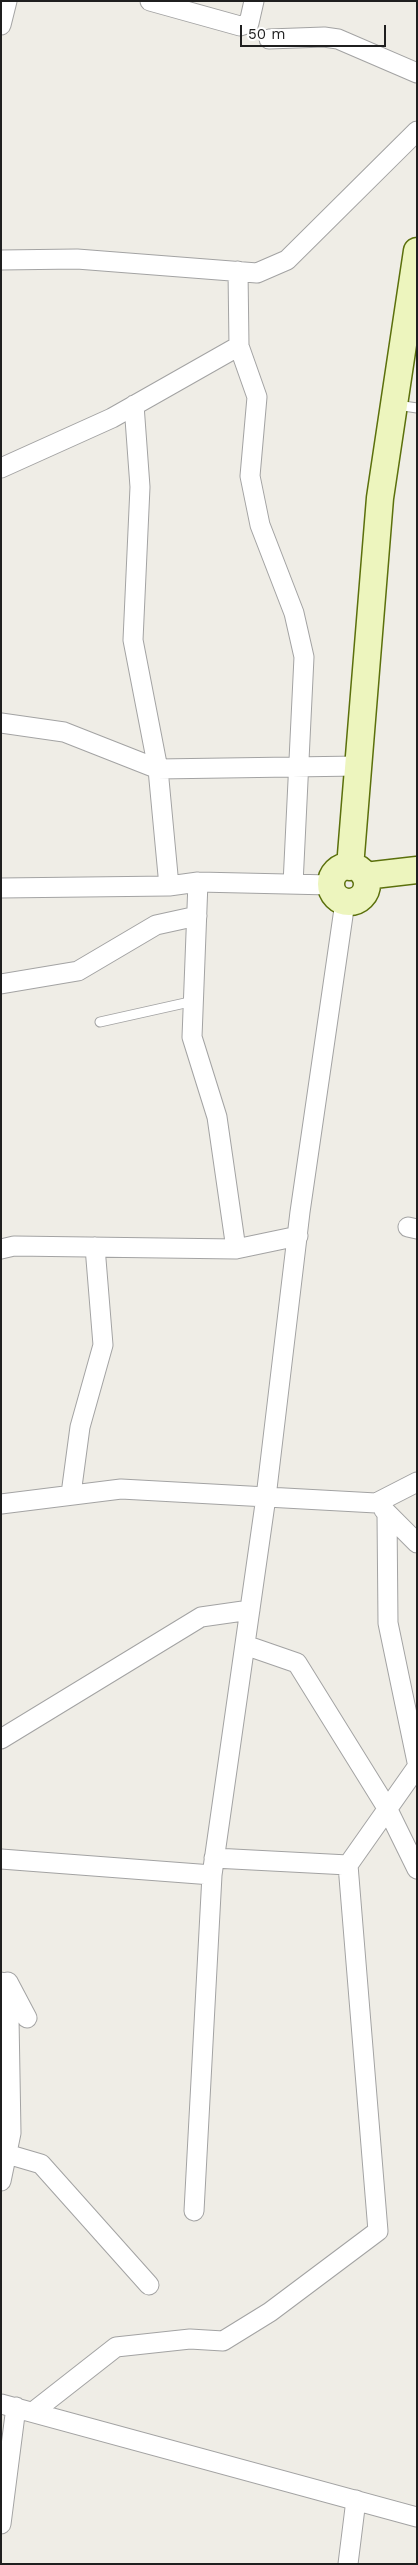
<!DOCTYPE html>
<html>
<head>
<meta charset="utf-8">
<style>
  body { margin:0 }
  #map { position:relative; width:418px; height:2565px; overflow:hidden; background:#efede6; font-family:"Work Sans",sans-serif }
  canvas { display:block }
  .frame { position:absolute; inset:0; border:2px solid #1f1f1f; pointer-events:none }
  .scale { position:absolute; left:240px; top:25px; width:146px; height:22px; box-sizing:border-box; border:2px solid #1f1f1f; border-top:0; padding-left:6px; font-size:15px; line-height:18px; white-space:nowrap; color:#1f1f1f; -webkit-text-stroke:4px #fff; paint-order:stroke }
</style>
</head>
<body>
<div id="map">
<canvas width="418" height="2565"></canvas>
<div class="frame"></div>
<div class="scale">50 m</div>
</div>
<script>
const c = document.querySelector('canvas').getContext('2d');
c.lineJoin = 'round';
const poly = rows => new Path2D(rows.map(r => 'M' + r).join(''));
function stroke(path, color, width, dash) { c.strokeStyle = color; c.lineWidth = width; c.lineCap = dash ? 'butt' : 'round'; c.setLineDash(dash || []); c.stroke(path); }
const lane = poly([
  [397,405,417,408],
  [100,1022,194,1001]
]);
const street = poly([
  [150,1,240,26,249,23,254,1],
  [1,25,7,1],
  [269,39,324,37,338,39,417,73],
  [1,260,77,259,257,273,287,260,417,131],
  [238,271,239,346,257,397,250,476,260,525,294,613,304,657,293,884],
  [134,405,140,487,133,640,158,769,169,886],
  [1,468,112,418,239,346],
  [1,723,64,732,158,769,358,766],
  [198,882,192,1037,217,1117,236,1249],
  [1,888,169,886,198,882,331,885],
  [1,984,78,971,156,925,197,916],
  [408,1227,417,1229],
  [1,1249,14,1246,236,1249,298,1236],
  [71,1494,80,1427,103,1345,95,1247],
  [1,1504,121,1489,376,1503,417,1482],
  [384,1510,417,1543],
  [387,1514,388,1623,417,1762],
  [245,1645,297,1663,387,1808,417,1869],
  [1,1739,201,1617,250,1610],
  [214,1858,348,1865],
  [1,1859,212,1875,266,1497,300,1212,345,902],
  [1,1982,9,2018,11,2133,1,2181],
  [8,1982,27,2018],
  [7,2154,41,2164,149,2285],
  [194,2211,212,1875],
  [1,2404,417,2517],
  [33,2412,116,2347,190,2339,223,2341,270,2312,378,2231,348,1865,417,1767],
  [1,2524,16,2407],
  [348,2564,356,2500]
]);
const secondary = poly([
  '331 884a18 18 0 1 1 36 0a18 18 0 1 1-36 0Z',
  [350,867,380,498,417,251],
  [365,876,417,870]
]);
stroke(lane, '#a3a3a3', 11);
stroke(street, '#a3a3a3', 21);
stroke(secondary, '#5b700c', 29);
stroke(lane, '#fff', 9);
stroke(street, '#fff', 19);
stroke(secondary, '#edf5be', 26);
</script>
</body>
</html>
